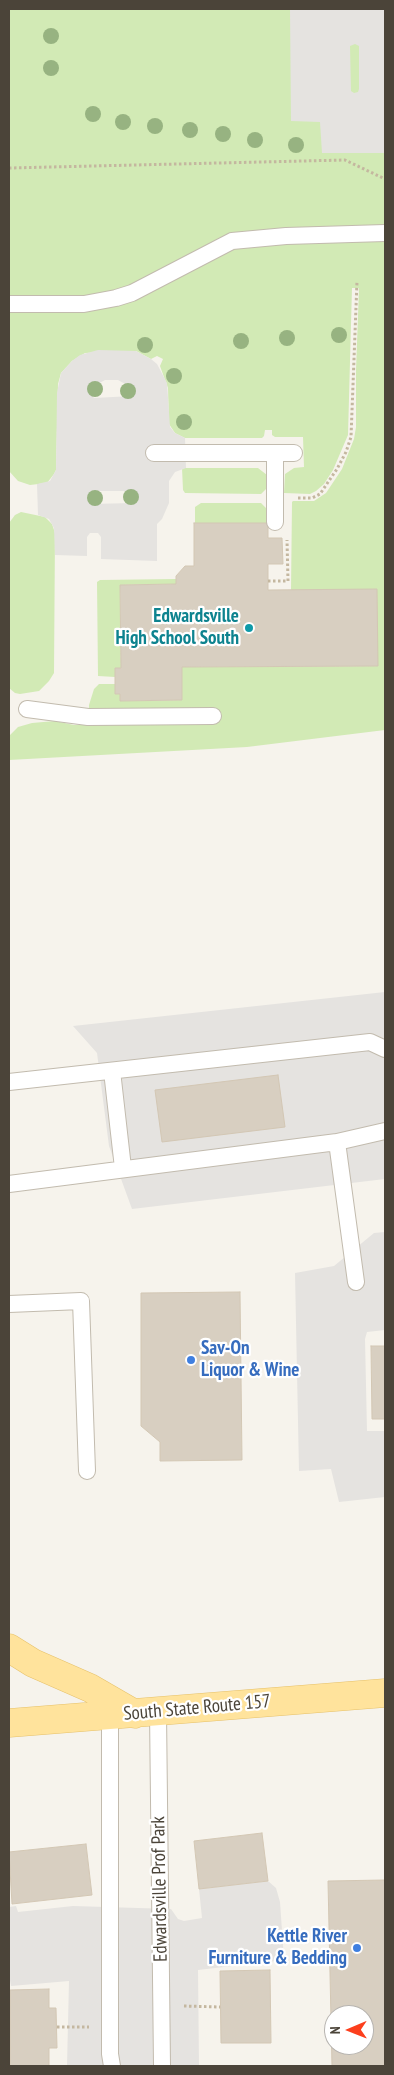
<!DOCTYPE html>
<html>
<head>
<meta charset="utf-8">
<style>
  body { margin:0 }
  #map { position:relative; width:394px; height:2075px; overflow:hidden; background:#f6f3ec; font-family:"PT Sans Narrow",sans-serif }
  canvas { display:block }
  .frame { position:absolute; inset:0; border:10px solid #4b4439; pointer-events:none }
  .north { position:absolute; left:324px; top:2005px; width:50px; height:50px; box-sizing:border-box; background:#fff; border:1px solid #b7b4b0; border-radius:50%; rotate:269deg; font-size:14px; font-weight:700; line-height:20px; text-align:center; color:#4b4439 }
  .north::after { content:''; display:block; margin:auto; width:18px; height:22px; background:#fc3f1d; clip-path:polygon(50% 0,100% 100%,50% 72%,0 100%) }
</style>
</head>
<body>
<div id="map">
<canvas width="394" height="2075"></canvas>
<div class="frame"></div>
<div class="north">N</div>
</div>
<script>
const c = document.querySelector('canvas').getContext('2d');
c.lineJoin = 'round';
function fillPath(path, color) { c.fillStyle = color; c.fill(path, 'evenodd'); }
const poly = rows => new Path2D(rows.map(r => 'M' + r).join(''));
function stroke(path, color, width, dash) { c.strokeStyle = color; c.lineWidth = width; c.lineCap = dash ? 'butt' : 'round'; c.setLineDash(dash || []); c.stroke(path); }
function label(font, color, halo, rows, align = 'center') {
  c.font = font + ' "PT Sans Narrow",sans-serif'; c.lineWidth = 4.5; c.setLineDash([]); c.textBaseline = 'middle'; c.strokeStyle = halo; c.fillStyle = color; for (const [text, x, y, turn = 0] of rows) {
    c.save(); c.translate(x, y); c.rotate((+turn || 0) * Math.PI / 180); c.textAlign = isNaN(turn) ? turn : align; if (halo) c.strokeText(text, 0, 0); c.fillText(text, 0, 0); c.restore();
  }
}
fillPath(poly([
  [9,9,385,9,385,730,247,747,9,760,9,736,18,727,32,723,55,721,74,725,216,723,215,708,91,709,89,708,89,705,94,689,99,684,116,684,115,694,120,694,120,701,182,700,182,667,377,666,291,590,292,502,293,501,314,501,326,493,342,469,354,439,356,427,356,370,359,288,352,288,348,435,333,470,324,484,316,491,310,494,284,493,285,474,294,468,304,467,303,437,275,437,272,435,272,430,265,430,264,436,262,438,185,438,175,433,169,424,168,388,160,366,163,359,157,356,151,359,136,351,85,353,72,361,61,373,58,384,56,470,54,474,47,483,30,485,18,481,9,471],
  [182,468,258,468,267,475,267,488,261,494,185,493,183,490],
  [201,503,261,503,268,510,268,523,195,523,195,507],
  [21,512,45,517,52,524,55,533,54,673,49,681,39,691,20,694,15,693,9,688,9,523,15,515],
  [176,579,176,584,120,585,121,668,115,677,98,676,97,582,100,580]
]), '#d2eab5');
fillPath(poly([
  [290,9,385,9,385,153,322,153,320,122,291,121],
  [355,44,359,46,359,89,358,92,354,93,351,91,350,46],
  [98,350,136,351,151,359,157,364,167,383,170,427,175,433,185,438,186,468,175,472,169,481,169,503,162,519,157,524,157,561,101,559,101,537,98,533,90,533,87,537,87,556,55,555,54,528,49,519,38,515,37,484,50,481,56,470,57,393,61,373,72,361,80,355],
  [105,380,118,380,127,385,131,390,132,396,94,398,92,395,94,386],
  [93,491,132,491,137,494,138,498,137,502,134,503,90,504,87,496],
  [385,992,385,1179,132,1209,109,1146,97,1053,73,1026],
  [385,1232,385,1330,367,1332,365,1339,367,1431,385,1431,385,1497,339,1502,331,1469,299,1471,295,1273,334,1266,374,1233],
  [268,1881,276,1888,280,1902,284,1960,198,1970,199,2066,67,2066,69,1981,11,1986,9,1975,9,1907,16,1906,18,1912,73,1906,171,1909,178,1919,184,1921,202,1918,199,1889]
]), '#e5e3e0');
const building = poly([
  [194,523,268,523,268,538,282,538,283,564,268,564,268,590,377,589,378,666,182,667,182,700,120,701,120,694,115,694,115,668,121,668,120,585,176,584,176,576,185,566,194,566,194,523],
  [278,1075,285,1127,162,1142,155,1090,278,1075],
  [240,1292,242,1460,160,1461,160,1442,141,1426,141,1293,240,1292],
  [371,1346,385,1346,385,1419,372,1419,371,1346],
  [262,1833,268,1881,199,1889,194,1841,262,1833],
  [86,1844,92,1895,12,1904,9,1852,86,1844],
  [385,1880,385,2066,332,2066,328,1881,385,1880],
  [334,2015,364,2015,364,2045,334,2045,334,2015],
  [270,1970,271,2043,221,2043,220,1971,270,1970],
  [49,1989,49,2008,56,2008,57,2048,49,2048,49,2066,10,2066,10,1990,49,1989]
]);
fillPath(building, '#d8cfc1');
stroke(building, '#d3c7b4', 1);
const lane = poly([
  [9,304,84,304,116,298,132,293,232,241,286,236,385,233],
  [154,453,294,453],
  [275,453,275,522],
  [27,709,88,717,213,716],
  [112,1071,123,1168],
  [9,1082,370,1042,385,1049],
  [337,1142,356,1282],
  [9,1184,337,1142,385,1131],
  [9,1304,81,1301,87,1471],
  [158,1712,162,2066],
  [110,1716,110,2054,112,2066]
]);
const primary = poly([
  [9,1648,33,1663,90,1688,135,1714],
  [9,1723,385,1693]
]);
stroke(lane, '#c2bbae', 18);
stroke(primary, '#e6c16a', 29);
stroke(poly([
  [9,168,345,160,385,179],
  [298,498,312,498,320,494,337,469,346,452,351,437,357,281],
  [268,581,288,581,287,540],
  [184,2006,220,2007],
  [57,2027,89,2027]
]), '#c4b79f', 3, [2.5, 2.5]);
stroke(lane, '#fff', 16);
stroke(primary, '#ffe39c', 28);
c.fillStyle = '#97b381';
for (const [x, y] of [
  [51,36],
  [51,68],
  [93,114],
  [123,122],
  [155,126],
  [190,130],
  [223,134],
  [255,140],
  [296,145],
  [339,335],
  [287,338],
  [241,341],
  [145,345],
  [174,376],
  [95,389],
  [128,391],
  [184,422],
  [131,497],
  [95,498]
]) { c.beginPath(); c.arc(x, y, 8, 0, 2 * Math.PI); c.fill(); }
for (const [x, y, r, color] of [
  [249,628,5,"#0f9aa8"],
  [191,1360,5,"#3f7fe0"],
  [357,1948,5,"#3f7fe0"]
]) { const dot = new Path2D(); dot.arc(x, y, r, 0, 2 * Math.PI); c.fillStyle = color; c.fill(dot); stroke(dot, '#fff', 2); }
label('bold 19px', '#0d838f', '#fff', [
  ["Edwardsville",239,617],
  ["High School South",239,639]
], 'right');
label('bold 19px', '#366cbe', '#fff', [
  ["Sav-On",201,1349],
  ["Liquor & Wine",201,1371],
  ["Kettle River",347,1937,"right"],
  ["Furniture & Bedding",347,1959,"right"]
], 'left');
label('19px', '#4b4439', '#fff', [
  ["South State Route 157",197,1708,-5],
  ["Edwardsville Prof Park",160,1889,-91]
]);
</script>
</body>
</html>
